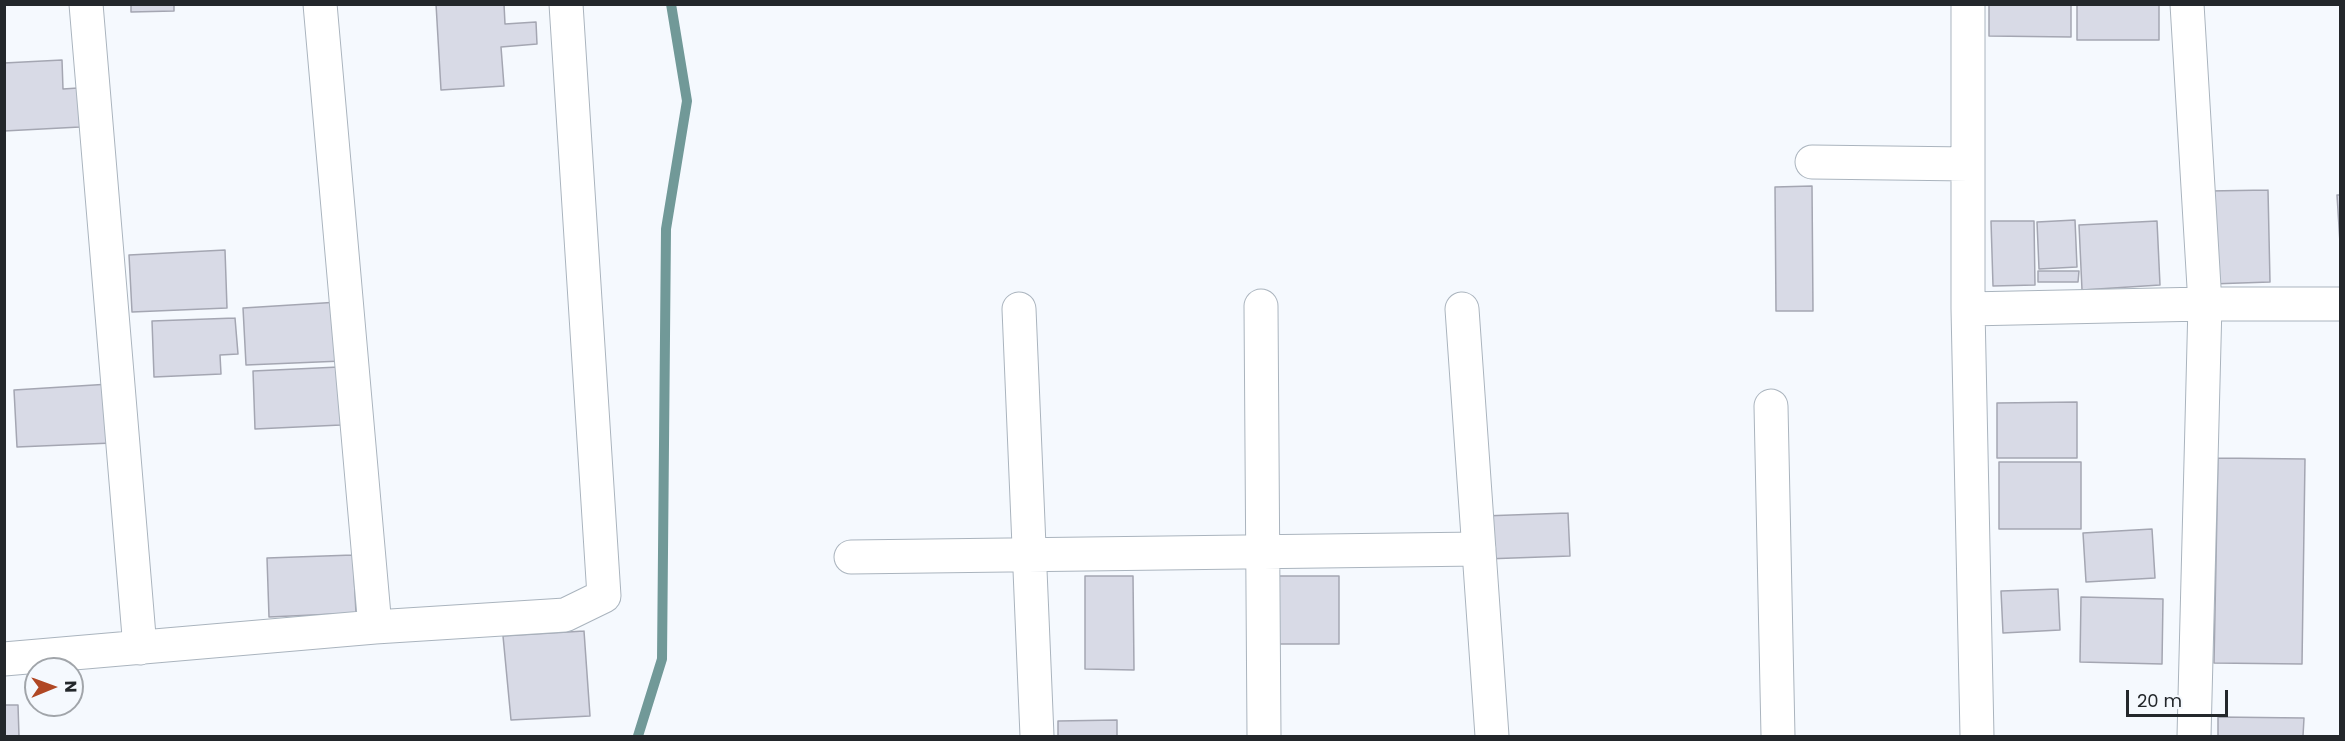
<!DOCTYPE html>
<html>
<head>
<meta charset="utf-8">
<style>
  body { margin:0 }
  #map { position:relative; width:2345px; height:741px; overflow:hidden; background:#f5f9fe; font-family:Poppins,sans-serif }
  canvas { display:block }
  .frame { position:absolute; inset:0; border:6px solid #23272b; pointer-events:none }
  .north { position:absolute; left:24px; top:657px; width:60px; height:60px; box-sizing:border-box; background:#f5f9fe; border:2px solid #a1a5aa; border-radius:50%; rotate:89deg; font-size:16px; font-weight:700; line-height:24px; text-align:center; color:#23272b }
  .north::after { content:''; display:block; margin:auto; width:21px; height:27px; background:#b04825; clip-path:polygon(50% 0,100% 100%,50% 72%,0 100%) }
  .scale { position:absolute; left:2126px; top:690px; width:102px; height:27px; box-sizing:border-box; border:3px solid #23272b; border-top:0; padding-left:8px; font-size:18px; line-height:21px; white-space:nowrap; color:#23272b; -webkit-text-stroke:4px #f5f9fe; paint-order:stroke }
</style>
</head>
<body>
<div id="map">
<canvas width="2345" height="741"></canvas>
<div class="frame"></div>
<div class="north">N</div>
<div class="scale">20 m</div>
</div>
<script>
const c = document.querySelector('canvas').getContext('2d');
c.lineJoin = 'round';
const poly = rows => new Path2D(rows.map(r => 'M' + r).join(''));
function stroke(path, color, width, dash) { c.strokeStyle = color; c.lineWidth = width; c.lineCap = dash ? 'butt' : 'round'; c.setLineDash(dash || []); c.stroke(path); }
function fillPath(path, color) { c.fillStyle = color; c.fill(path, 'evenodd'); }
stroke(poly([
  [638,736,662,659,666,229,687,101,671,4]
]), '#719998', 10);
const building = poly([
  [131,4,174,4,174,11,131,12,131,4],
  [436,4,504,4,505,24,536,22,537,44,501,47,504,86,441,90,436,4],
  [1989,4,2071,4,2071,37,1989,36,1989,4],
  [2077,4,2159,4,2159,40,2077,40,2077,4],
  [62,60,63,89,78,88,80,127,4,131,4,63,62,60],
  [1812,186,1813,311,1776,311,1775,187,1812,186],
  [2268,190,2270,282,2211,284,2209,191,2268,190],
  [2337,195,2340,195,2340,243,2337,195],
  [2075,220,2077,267,2039,269,2037,222,2075,220],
  [1991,221,2034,221,2035,285,1993,286,1991,221],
  [2157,221,2160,285,2082,290,2079,225,2157,221],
  [225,250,227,308,132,312,129,255,225,250],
  [2038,271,2079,271,2078,282,2038,282,2038,271],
  [339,302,342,361,246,365,243,308,339,302],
  [235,318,238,354,220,355,221,374,154,377,152,321,235,318],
  [339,367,341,425,255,429,253,371,339,367],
  [110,384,112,443,17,447,14,390,110,384],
  [2077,402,2077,458,1997,458,1997,403,2077,402],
  [2218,458,2305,459,2302,664,2214,663,2218,458],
  [1999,462,2081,462,2081,529,1999,529,1999,462],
  [1568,513,1570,556,1485,559,1483,516,1568,513],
  [2152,529,2155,578,2086,582,2083,533,2152,529],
  [353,555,356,613,269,617,267,558,353,555],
  [1085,576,1133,576,1134,670,1085,669,1085,576],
  [1270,576,1339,576,1339,644,1269,644,1270,576],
  [2058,589,2060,630,2003,633,2001,591,2058,589],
  [2081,597,2163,599,2162,664,2080,662,2081,597],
  [584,631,590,716,511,720,503,636,584,631],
  [4,705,18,705,19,736,4,736,4,705],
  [2218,717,2304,718,2303,736,2218,736,2218,717],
  [1117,720,1117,736,1058,736,1058,721,1117,720]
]);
fillPath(building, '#d8dae6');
stroke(building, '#a4a6b2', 1.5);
const street = poly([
  [86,4,140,648],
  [320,4,375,627],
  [1968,4,1968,309,1977,736],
  [2187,4,2205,304,2194,736],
  [1812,162,1968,164],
  [1261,306,1264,736],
  [1019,309,1037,736],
  [1462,309,1492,736],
  [1968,309,2205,304,2340,304],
  [1771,406,1778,736],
  [851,557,1479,549],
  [4,659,375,627,565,615,604,596,566,4]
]);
stroke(street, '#aab4be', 35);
stroke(street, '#fff', 33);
</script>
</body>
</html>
